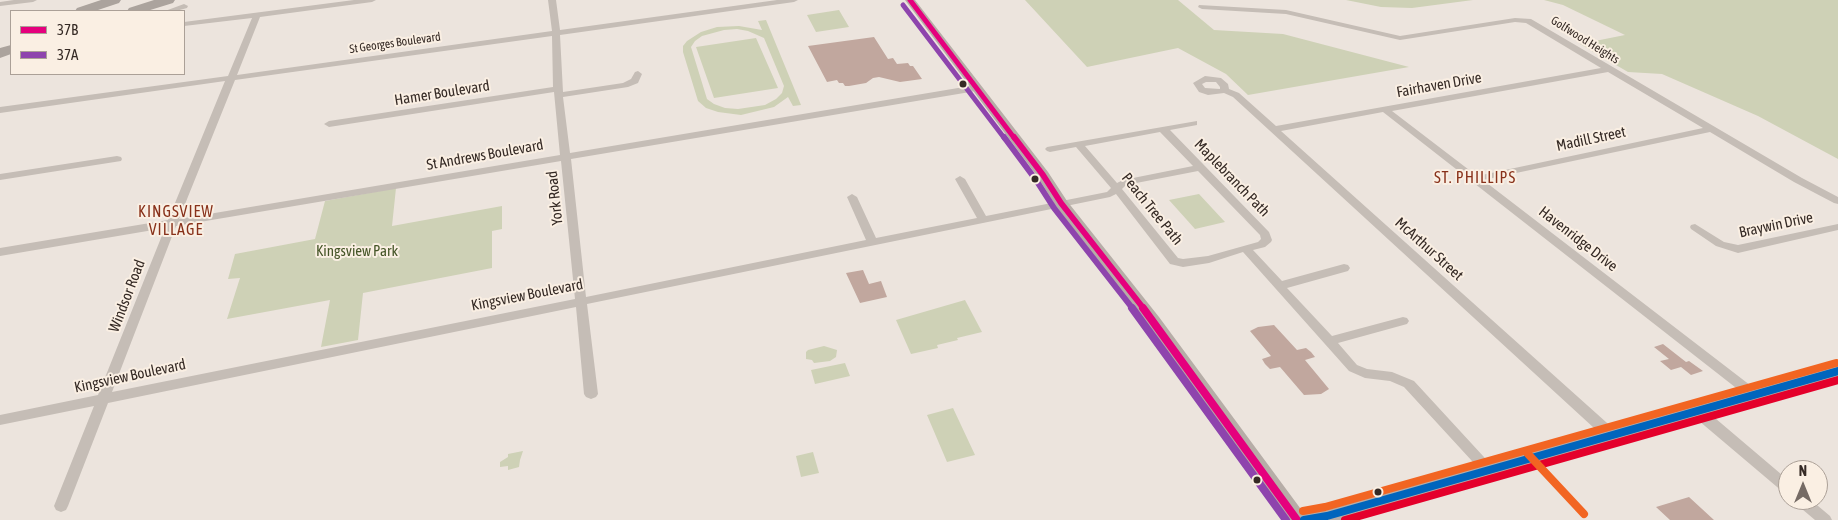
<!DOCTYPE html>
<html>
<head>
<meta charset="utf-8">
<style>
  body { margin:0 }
  #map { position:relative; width:1838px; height:520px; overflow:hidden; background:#ece4dd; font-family:"Asap Condensed",sans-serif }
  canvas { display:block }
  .legend { position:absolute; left:10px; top:10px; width:175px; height:65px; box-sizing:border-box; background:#faefe3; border:1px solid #aba097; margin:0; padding:6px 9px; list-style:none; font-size:15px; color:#352a25 }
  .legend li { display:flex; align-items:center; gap:10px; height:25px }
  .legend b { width:25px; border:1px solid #aba097 }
  .north { position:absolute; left:1778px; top:460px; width:50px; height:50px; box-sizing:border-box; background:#faefe3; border:1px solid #aba097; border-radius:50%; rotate:0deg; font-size:14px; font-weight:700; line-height:20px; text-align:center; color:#352a25 }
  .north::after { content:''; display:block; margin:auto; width:18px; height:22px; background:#756b65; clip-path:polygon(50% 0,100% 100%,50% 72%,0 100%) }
</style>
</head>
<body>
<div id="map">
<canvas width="1838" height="520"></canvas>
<ul class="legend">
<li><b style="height:6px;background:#e5007d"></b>37B</li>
<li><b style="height:6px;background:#8e44ad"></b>37A</li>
</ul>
<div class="north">N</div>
</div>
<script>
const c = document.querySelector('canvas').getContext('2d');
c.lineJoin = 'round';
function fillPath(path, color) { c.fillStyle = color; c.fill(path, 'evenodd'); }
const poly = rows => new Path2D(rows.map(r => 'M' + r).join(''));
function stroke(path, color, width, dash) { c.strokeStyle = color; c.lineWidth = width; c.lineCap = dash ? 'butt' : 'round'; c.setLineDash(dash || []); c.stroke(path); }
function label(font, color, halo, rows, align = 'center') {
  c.font = font + ' "Asap Condensed",sans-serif'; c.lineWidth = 4; c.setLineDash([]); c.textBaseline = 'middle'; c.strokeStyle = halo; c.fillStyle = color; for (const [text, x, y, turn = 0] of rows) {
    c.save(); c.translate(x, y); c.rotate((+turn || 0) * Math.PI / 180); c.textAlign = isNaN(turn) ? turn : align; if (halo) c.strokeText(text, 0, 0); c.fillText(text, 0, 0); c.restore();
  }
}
fillPath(poly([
  [1025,0,1178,0,1214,30,1283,34,1409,67,1248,95,1226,74,1178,48,1087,67],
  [1346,0,1473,0,1412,8,1381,7],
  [1544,0,1838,0,1838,159,1758,116,1662,74,1628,72,1580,44,1625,35,1563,5],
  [839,10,849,27,816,32,807,15],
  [766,20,801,105,793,106,788,97,774,107,741,115,718,112,706,108,698,101,683,52,683,46,687,41,701,32,717,27,739,26,762,30,758,21],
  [737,29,748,31,764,38,784,86,782,93,776,99,765,105,738,109,725,108,714,104,707,99,691,47,695,41,702,36,724,30],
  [756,38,778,88,714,98,696,47],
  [396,188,392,226,502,206,502,229,492,231,492,268,363,293,358,340,321,347,330,300,227,319,240,278,228,279,235,254,315,239,325,201],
  [1199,194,1225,222,1195,229,1169,200],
  [965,300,982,332,957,338,958,340,937,345,938,348,911,354,896,320],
  [824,346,837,350,836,357,830,361,814,363,812,360,806,359,806,352,808,350],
  [845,363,850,376,815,384,811,370],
  [953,408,975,455,947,462,927,415],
  [523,451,520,460,519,467,508,470,508,466,500,467,500,462,508,457,508,454],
  [813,452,819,473,801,477,796,456]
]), '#ced1b6');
fillPath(poly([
  [874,37,888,59,893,58,897,64,908,63,910,66,913,66,922,79,900,82,879,77,873,78,866,83,849,86,845,86,843,83,839,83,837,80,827,82,808,46],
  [863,270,869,284,881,281,887,297,860,303,846,273],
  [1274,325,1297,350,1306,348,1311,352,1315,357,1305,360,1329,389,1321,394,1304,395,1280,367,1270,369,1265,364,1262,359,1271,356,1250,331,1258,327],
  [1663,344,1686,362,1689,361,1703,371,1691,375,1681,367,1671,370,1660,361,1669,359,1654,347],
  [1689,497,1714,520,1670,520,1656,507]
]), '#c1a79e');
fillPath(poly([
  [14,0,37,0,33,2,0,6,0,2,14,0],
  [354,0,376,0,372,2,260,17,237,75,552,31,548,0,556,0,560,30,777,0,798,0,794,2,560,35,563,92,623,83,631,79,635,72,638,71,642,74,638,83,628,87,563,97,570,153,976,85,980,88,976,91,571,159,586,297,866,240,847,197,852,194,857,197,876,238,977,218,955,179,960,176,965,179,986,216,1107,192,1111,188,1076,147,1050,152,1047,151,1045,149,1047,147,1197,121,1197,125,1170,130,1269,232,1272,240,1271,242,1265,247,1253,250,1282,281,1344,264,1348,265,1350,268,1348,271,1287,288,1332,336,1403,317,1407,318,1409,321,1407,324,1338,343,1357,365,1367,369,1392,372,1414,381,1495,469,1493,473,1488,475,1483,473,1404,387,1390,381,1365,378,1349,371,1243,252,1209,263,1183,267,1170,264,1116,194,1110,197,587,304,598,394,596,397,591,399,586,397,584,394,576,307,108,403,68,506,66,510,61,512,56,510,54,506,94,406,0,425,0,415,98,395,165,228,0,256,0,248,168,220,225,81,0,113,0,107,228,76,252,18,184,26,184,22,354,0],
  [552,36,553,87,329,121,324,124,329,127,554,92,560,155,179,219,235,80,552,36],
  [1160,132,1193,166,1123,180,1117,183,1085,146,1160,132],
  [561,161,575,299,112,392,176,226,561,161],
  [1198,171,1260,235,1261,239,1258,242,1208,256,1183,259,1178,258,1122,189,1126,185,1198,171],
  [184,4,188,6,187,8,176,11,165,11,184,4],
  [1199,5,1286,10,1400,36,1515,18,1531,19,1802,178,1838,197,1838,204,1834,203,1794,182,1710,132,1483,180,1759,392,1761,395,1759,398,1754,400,1749,398,1383,112,1281,131,1616,431,1618,435,1616,439,1611,440,1606,439,1233,97,1224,93,1208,95,1199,92,1193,83,1205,76,1221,78,1228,84,1229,89,1239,93,1276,126,1601,68,1526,23,1515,22,1400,40,1286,14,1202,9,1198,7,1199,5],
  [1608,72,1703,128,1477,176,1392,111,1608,72],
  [1206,82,1216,82,1220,87,1220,89,1205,88,1202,84,1206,82],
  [117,156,121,157,122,159,121,161,0,180,0,174,117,156],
  [1695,224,1724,242,1738,245,1838,224,1838,230,1738,253,1716,246,1691,229,1690,227,1691,225,1695,224],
  [1697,406,1702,407,1788,480,1788,494,1783,492,1692,415,1690,411,1692,407,1697,406],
  [1794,500,1811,500,1830,516,1832,520,1815,520,1796,504,1794,500]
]), '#c5bdb6');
fillPath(poly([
  [905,0,915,0,1048,172,1067,201,1159,317,1303,512,1327,508,1838,365,1838,377,1342,520,1286,520,1147,325,1056,206,1037,176,905,0]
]), '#b6ada7');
fillPath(poly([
  [101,0,121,0,119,3,95,11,75,11,77,8,101,0],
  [154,0,175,0,173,3,147,11,127,11,129,8,154,0],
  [11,45,11,54,0,58,0,48,11,45]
]), '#aba39d');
stroke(poly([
  [910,0,1015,139]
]), '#e5007d', 5);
stroke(poly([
  [1014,137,1043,175,1061,203,1144,309]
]), '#e5007d', 6);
stroke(poly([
  [1143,308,1297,520]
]), '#e5007d', 8);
stroke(poly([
  [903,5,1005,139]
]), '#8e44ad', 5);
stroke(poly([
  [1004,137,1036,180,1054,208,1133,309]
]), '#8e44ad', 6);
stroke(poly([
  [1132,308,1286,520]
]), '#8e44ad', 8);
stroke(poly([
  [1304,520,1327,516,1838,371]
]), '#0065bd', 8);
stroke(poly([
  [1345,520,1838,380]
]), '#e4002b', 8);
stroke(poly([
  [1528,454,1584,514],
  [1303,511,1325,507,1836,363]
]), '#f26522', 8);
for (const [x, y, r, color] of [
  [963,84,4.5,"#352a25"],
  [1035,179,4.5,"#352a25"],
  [1257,480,4.5,"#352a25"],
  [1378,492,4.5,"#352a25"]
]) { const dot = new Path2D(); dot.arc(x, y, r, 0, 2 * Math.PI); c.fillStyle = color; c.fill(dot); stroke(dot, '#faefe3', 2); }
label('12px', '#352a25', '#faefe3', [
  ["Golfwood Heights",1585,40,32],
  ["St Georges Boulevard",395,43,-8]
]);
label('15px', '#352a25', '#faefe3', [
  ["Fairhaven Drive",1439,85,-10],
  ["Hamer Boulevard",442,93,-9],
  ["Madill Street",1591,139,-12],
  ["St Andrews Boulevard",485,155,-10],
  ["Maplebranch Path",1232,178,46],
  ["York Road",555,198,-96],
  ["Peach Tree Path",1152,209,51],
  ["Braywin Drive",1776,225,-12],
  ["Havenridge Drive",1578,239,38],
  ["McArthur Street",1429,249,42],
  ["Kingsview Boulevard",527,295,-11],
  ["Windsor Road",127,296,-69],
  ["Kingsview Boulevard",130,376,-12]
]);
label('15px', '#455527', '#faefe3', [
  ["Kingsview Park",357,251]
]);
c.letterSpacing = '1px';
label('16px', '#88311a', '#faefe3', [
  ["ST. PHILLIPS",1475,178],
  ["KINGSVIEW",176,212],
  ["VILLAGE",176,230]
]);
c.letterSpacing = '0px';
</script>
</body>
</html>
